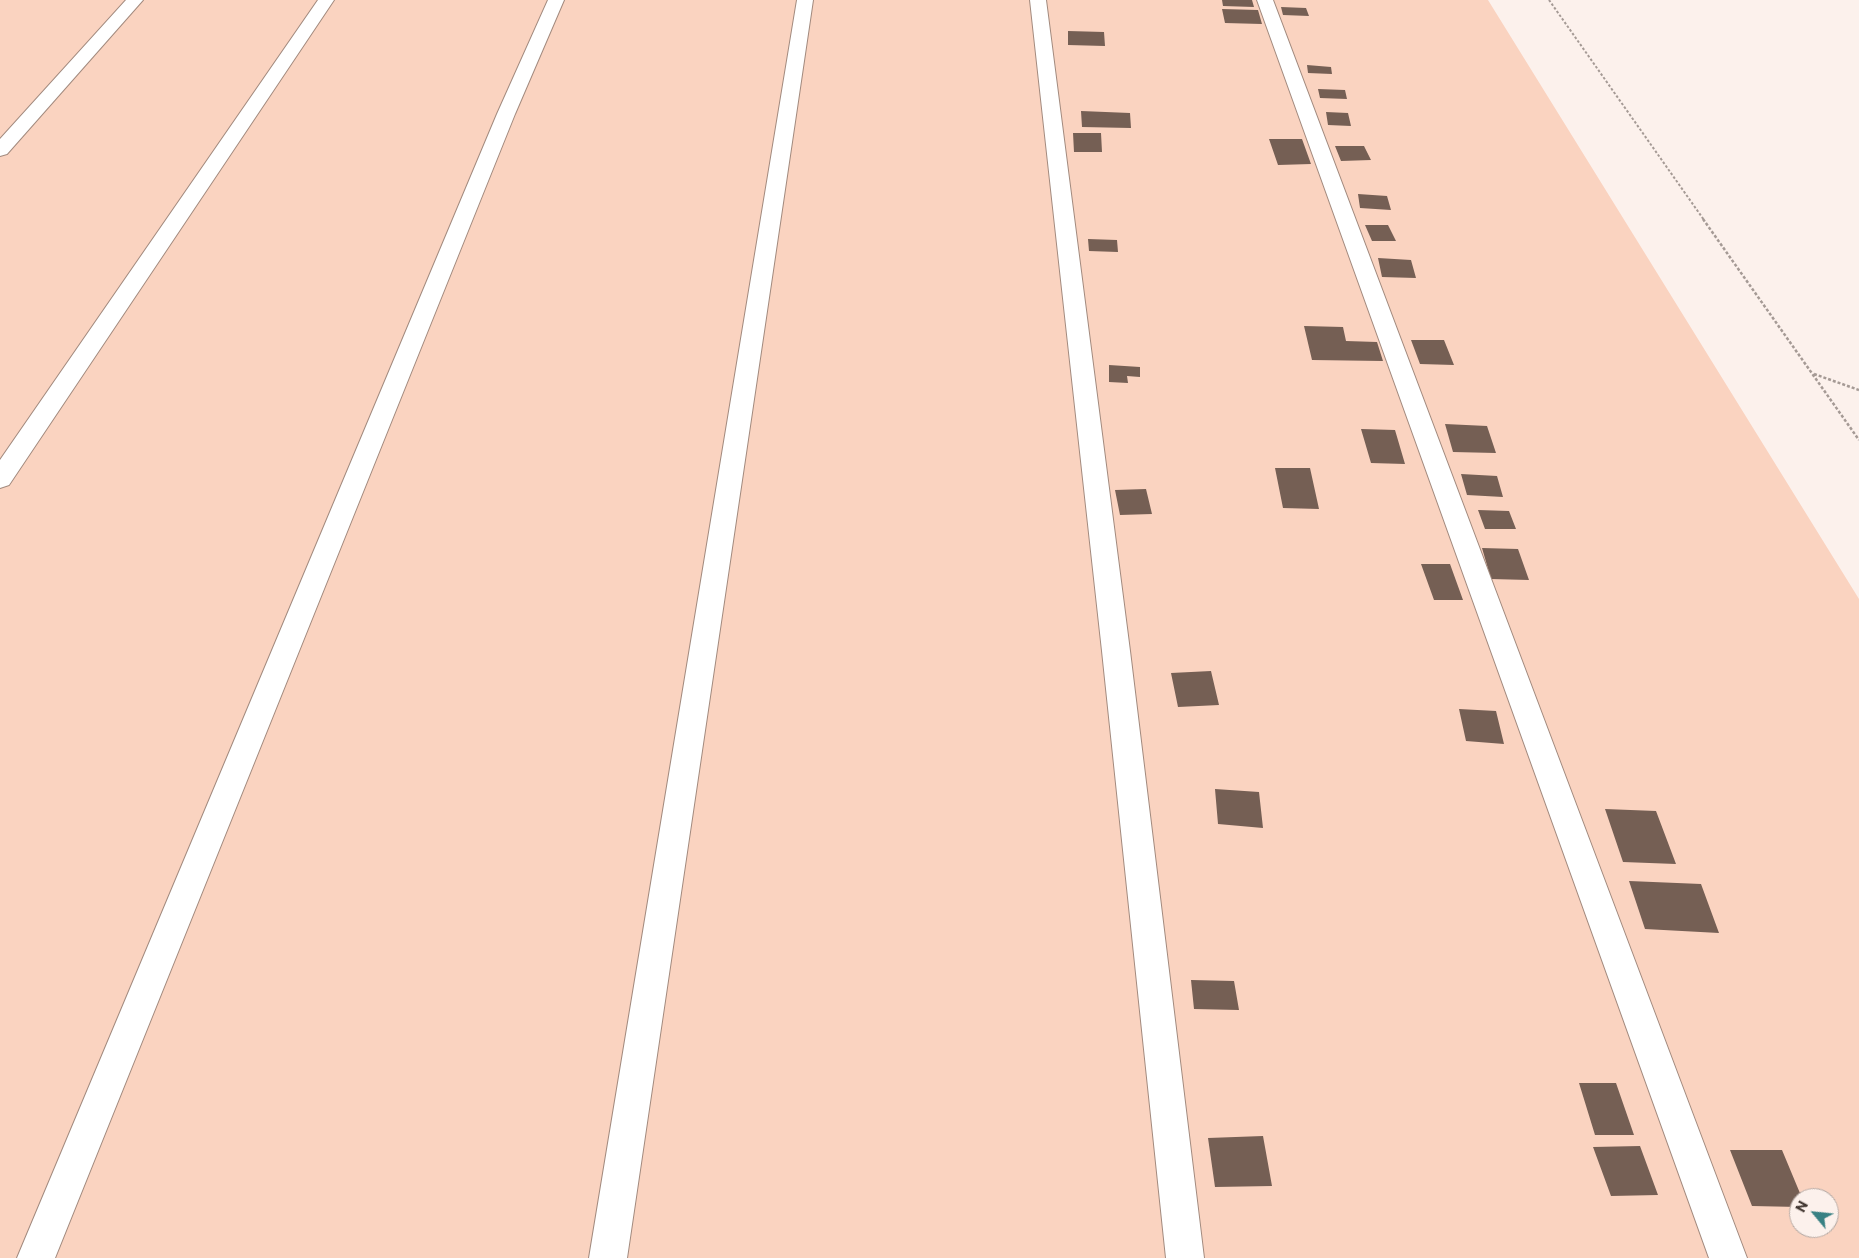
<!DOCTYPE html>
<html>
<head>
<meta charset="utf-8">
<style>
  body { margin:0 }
  #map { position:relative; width:1859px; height:1258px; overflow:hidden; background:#fcf1ec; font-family:Commissioner,sans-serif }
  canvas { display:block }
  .north { position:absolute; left:1789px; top:1188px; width:50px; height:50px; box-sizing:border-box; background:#fcf1ec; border:1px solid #b1a6a1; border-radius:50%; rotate:298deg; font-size:14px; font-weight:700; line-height:20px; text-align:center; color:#413631 }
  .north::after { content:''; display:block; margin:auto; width:18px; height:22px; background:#388183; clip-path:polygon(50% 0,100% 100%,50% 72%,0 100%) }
</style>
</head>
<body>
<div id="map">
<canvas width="1859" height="1258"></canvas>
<div class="north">N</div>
</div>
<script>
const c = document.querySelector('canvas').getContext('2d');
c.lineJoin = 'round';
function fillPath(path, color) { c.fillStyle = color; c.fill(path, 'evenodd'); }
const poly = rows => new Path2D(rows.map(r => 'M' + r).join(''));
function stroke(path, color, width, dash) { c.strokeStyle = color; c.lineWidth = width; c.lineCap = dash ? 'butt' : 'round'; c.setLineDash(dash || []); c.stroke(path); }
fillPath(poly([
  [0,0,1488,0,1859,599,1859,1258,0,1258],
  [1799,1198,1829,1198,1829,1228,1799,1228]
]), '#fad3c0');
fillPath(poly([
  [1222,0,1252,0,1254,7,1223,6],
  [1281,7,1306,8,1309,16,1283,15],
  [1222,9,1258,10,1262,24,1225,23],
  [1068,31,1104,32,1105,46,1068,45],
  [1307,65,1331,67,1332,74,1308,73],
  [1318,89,1345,90,1347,99,1320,98],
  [1081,111,1130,113,1131,128,1082,127],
  [1326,112,1348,113,1351,126,1328,125],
  [1073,133,1101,133,1102,152,1074,152],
  [1269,139,1302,139,1311,164,1278,165],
  [1335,146,1364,146,1371,160,1341,161],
  [1358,194,1387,196,1391,210,1360,208],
  [1365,225,1388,225,1396,241,1372,241],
  [1088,239,1117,240,1118,252,1089,251],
  [1378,258,1411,260,1416,278,1382,277],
  [1304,326,1343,327,1346,341,1377,342,1383,361,1312,360],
  [1411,340,1444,340,1454,365,1420,364],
  [1109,365,1140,367,1140,377,1127,376,1128,383,1109,382],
  [1445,424,1487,426,1496,453,1453,452],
  [1361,429,1395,430,1405,464,1371,463],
  [1275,468,1310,468,1319,509,1283,508],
  [1461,474,1497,476,1503,497,1467,495],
  [1146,489,1152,514,1120,515,1115,490],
  [1478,510,1509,511,1516,529,1485,529],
  [1482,548,1518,549,1529,580,1491,579],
  [1421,564,1450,564,1463,600,1434,600],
  [1211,671,1219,705,1178,707,1171,673],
  [1459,709,1496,711,1504,744,1466,741],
  [1215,789,1259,792,1263,828,1218,824],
  [1605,809,1656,811,1676,864,1623,862],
  [1629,881,1701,884,1719,933,1645,929],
  [1191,980,1234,981,1239,1010,1194,1009],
  [1579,1083,1616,1083,1634,1135,1595,1135],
  [1263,1136,1272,1186,1215,1187,1208,1138],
  [1640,1146,1658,1195,1611,1196,1593,1147],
  [1730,1150,1782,1150,1802,1198,1799,1198,1799,1207,1752,1206]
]), '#755f54');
const minor = poly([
  [126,0,143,0,7,154,0,156,0,139,126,0],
  [318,0,334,0,9,485,0,488,0,460,318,0],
  [548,0,564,0,515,114,55,1258,17,1258,497,114,548,0],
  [797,0,813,0,627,1258,589,1258,797,0],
  [1030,0,1046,0,1130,651,1204,1258,1166,1258,1102,651,1030,0],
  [1257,0,1273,0,1747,1258,1709,1258,1257,0]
]);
stroke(minor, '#a28a7e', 2);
stroke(poly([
  [1549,0,1704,220]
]), '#a59a95', 2, [2.5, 2]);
stroke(poly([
  [1703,219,1859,440],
  [1814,374,1859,390]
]), '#a59a95', 2.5, [3, 2]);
fillPath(minor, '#fff');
</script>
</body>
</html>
